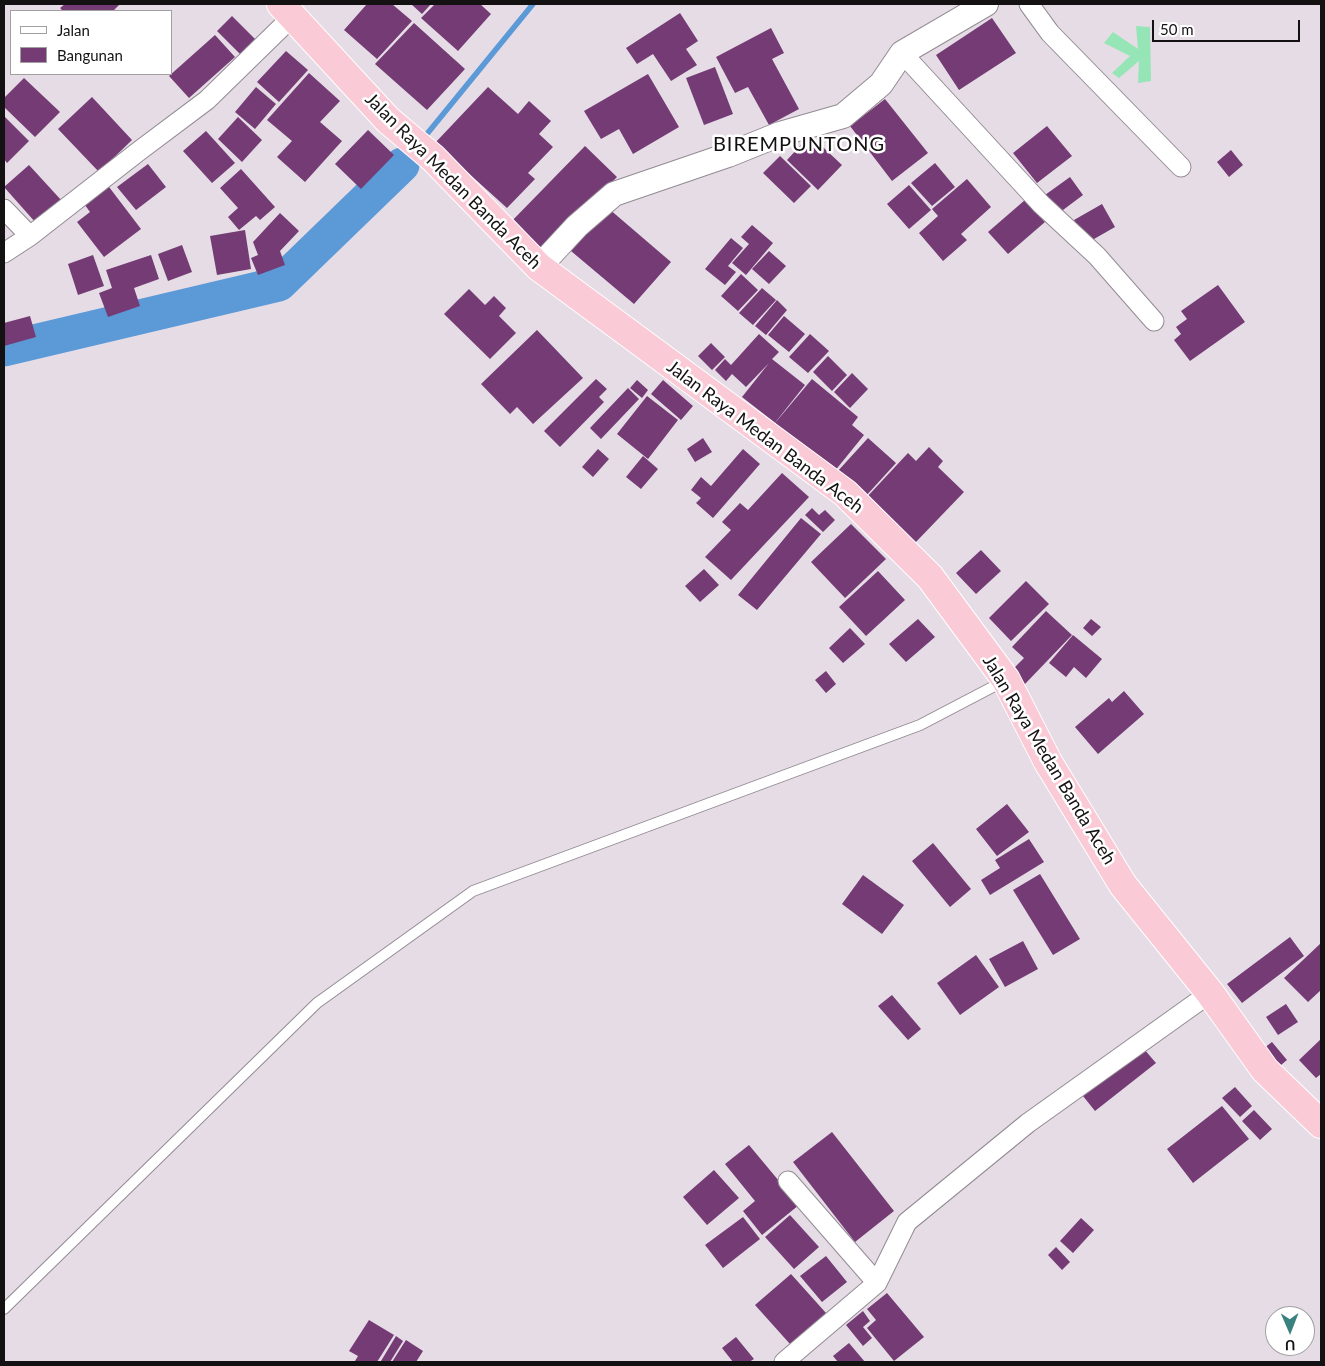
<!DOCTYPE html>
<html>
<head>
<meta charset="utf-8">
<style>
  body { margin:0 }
  #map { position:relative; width:1325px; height:1366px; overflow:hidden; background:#e5dce5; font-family:Lato,sans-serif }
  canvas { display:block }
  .frame { position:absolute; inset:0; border:5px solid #141113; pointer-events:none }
  .legend { position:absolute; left:10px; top:10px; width:162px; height:65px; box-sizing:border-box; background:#fff; border:1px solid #a1a0a1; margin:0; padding:6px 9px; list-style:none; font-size:15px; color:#141113 }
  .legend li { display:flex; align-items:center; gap:10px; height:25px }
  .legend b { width:25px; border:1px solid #a1a0a1 }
  .north { position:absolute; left:1265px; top:1306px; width:50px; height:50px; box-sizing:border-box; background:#fff; border:1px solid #a1a0a1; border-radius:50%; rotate:179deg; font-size:14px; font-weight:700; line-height:20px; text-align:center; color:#141113 }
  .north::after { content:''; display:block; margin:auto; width:18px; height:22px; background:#3a827f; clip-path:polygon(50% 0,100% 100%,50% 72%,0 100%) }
  .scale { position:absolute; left:1152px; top:20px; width:148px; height:22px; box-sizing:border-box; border:2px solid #141113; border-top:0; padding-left:6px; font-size:15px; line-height:18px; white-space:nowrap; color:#141113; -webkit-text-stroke:4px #fff; paint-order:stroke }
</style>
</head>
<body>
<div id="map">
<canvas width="1325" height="1366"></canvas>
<div class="frame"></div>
<ul class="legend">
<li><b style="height:6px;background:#fff"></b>Jalan</li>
<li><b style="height:14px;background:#743b75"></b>Bangunan</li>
</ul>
<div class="north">U</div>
<div class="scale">50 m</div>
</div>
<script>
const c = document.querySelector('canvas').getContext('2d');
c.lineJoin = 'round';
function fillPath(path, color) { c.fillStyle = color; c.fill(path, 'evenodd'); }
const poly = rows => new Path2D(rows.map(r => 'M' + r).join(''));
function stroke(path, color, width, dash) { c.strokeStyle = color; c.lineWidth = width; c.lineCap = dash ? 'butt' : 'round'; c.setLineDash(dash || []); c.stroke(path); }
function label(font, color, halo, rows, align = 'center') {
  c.font = font + ' Lato,sans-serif'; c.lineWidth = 5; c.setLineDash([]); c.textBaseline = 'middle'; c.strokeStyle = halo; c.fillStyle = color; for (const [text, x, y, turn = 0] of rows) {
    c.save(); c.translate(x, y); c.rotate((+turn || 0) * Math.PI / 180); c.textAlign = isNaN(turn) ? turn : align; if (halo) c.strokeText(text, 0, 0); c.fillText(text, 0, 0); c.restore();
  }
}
fillPath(poly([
  [1136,26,1150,27,1151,81,1138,83,1139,61,1119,78,1112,73,1130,56,1104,43,1113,32,1138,49]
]), '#96e5b6');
stroke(poly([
  [422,140,533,4],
  [402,165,413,151]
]), '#5b99d7', 5.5);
stroke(poly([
  [4,349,279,284,402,165]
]), '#5b99d7', 35);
fillPath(poly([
  [65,4,120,4,113,11,63,11,60,8],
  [367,4,392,4,412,21,377,59,344,30],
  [411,4,431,4,422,14],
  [435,4,480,4,491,14,458,51,421,18],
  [680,13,698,41,686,49,697,65,671,81,653,54,637,64,626,48],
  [232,16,257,41,242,56,217,31],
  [992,18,1016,53,959,90,936,55],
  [414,23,465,69,427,110,375,64],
  [771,28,784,53,772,59,799,109,769,125,748,87,735,93,716,57],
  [215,35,235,57,189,98,169,76],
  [286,51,308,70,279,102,257,82],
  [715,67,733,114,704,125,686,78],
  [309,73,340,101,320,122,342,141,305,182,277,157,292,141,267,120],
  [648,74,679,127,633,154,619,129,601,139,584,111],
  [24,78,60,112,35,137,4,107,4,98],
  [256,87,276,104,255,129,235,112],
  [488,87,518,114,529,101,551,121,539,134,553,147,528,173,535,179,507,208,435,143],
  [92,97,132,140,99,172,58,129],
  [885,99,928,153,892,181,850,126],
  [5,117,29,141,7,163,4,159],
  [238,117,262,140,242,162,218,139],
  [1047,126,1072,156,1037,183,1013,153],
  [368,130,394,155,361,189,335,164],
  [206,131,235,163,212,183,183,151],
  [810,135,842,165,818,190,787,160],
  [585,146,617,177,539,256,507,226],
  [1231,150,1243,165,1229,177,1217,162],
  [780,156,811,186,794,203,763,173],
  [935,163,955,187,932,206,911,183],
  [148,164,166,187,136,210,117,187],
  [29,165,62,201,36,223,4,187],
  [241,169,275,207,260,220,256,216,239,230,228,217,238,208,220,188],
  [1070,177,1083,195,1059,213,1045,195],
  [967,179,991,207,961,234,967,240,943,261,919,233,938,216,932,209],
  [106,183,141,229,104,257,77,222,90,212,82,201],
  [909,185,931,210,909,229,887,204],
  [1025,200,1045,222,1008,254,988,232],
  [1102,204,1115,227,1087,243,1074,220],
  [608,208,671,262,634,304,571,251],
  [280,213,299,231,280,251,285,265,258,275,251,258,258,255,253,242],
  [752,225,773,243,746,275,732,263,749,244,741,237],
  [245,230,251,269,217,275,210,236],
  [731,238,743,248,728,266,736,272,725,285,705,269],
  [182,245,192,272,168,281,158,254],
  [769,251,786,266,769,284,752,269],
  [93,255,104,286,78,295,68,264],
  [151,255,159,279,134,288,140,306,108,317,99,293,112,288,106,270],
  [741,274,758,290,738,311,721,296],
  [1218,285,1245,322,1190,361,1174,340,1181,334,1176,327,1187,319,1181,311],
  [762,288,776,300,753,325,739,313],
  [469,289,485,305,494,296,506,308,499,316,516,333,490,359,444,314],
  [777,300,787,310,766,335,755,326],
  [30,316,36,337,4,346,4,323],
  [784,316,805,334,789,352,768,335],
  [537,330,583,378,533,424,517,407,510,414,481,384],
  [759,334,779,352,772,359,805,385,774,424,774,422,742,397,769,363,746,387,732,374,726,381,715,370,725,359,731,365],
  [810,334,829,351,808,373,789,357],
  [711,343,725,357,712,370,698,356],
  [828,356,847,375,832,391,813,372],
  [852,373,868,389,850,408,834,392],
  [596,379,607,389,599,397,604,402,560,447,544,431],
  [812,379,858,417,852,425,864,435,834,472,775,423],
  [637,380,648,390,642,398,630,388],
  [663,380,693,406,681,420,651,394],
  [628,388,639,399,601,439,590,428],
  [647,396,678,420,648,459,617,434],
  [703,438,712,452,695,462,687,449],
  [868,438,896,463,865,497,837,472],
  [929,447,943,461,938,467,964,492,915,543,866,498,908,453,916,461],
  [598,449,609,459,593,477,582,467],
  [743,449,760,464,713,518,696,503,701,498,691,490,701,477,711,486],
  [643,456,658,469,641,489,626,477],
  [782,473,809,497,731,580,705,557,731,530,722,522,740,503,748,510],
  [812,508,819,515,825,510,835,520,823,532,805,515],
  [801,518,821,534,757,610,738,595],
  [851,524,886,559,845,598,811,562],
  [981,550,1001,571,976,594,956,573],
  [704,569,719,585,700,602,685,586],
  [878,571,905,600,866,636,839,607],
  [1026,581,1049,604,1011,641,989,618],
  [1046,611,1072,635,1025,684,1011,671,1024,658,1012,647],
  [918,619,935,637,906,662,889,644],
  [1091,619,1101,627,1092,636,1083,628],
  [850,628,865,644,843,663,829,648],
  [1073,635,1102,659,1086,678,1074,667,1066,677,1049,663],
  [826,671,836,684,826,693,815,680],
  [1124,691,1144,714,1098,754,1075,727,1109,698,1112,702],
  [1007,804,1029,832,997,856,976,829],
  [1029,839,1044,862,990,895,981,880,1000,868,995,860],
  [933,843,971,889,950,907,912,861],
  [1040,874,1080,939,1053,955,1013,890],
  [863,875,904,905,882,934,842,904],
  [1290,937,1304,956,1242,1003,1227,984],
  [1023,941,1038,969,1005,987,989,959],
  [1321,943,1321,990,1308,1002,1284,978],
  [976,955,999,987,960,1015,937,983],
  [892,995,921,1029,908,1040,878,1006],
  [1286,1004,1298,1022,1278,1035,1266,1017],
  [1321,1039,1321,1074,1316,1078,1299,1060],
  [1272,1042,1287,1060,1275,1070,1260,1051],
  [1144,1049,1156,1063,1095,1111,1083,1096],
  [1235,1087,1252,1106,1240,1117,1222,1098],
  [1222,1106,1249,1139,1193,1183,1167,1149],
  [1254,1110,1272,1129,1260,1140,1242,1121],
  [832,1132,894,1211,855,1242,793,1162],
  [749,1145,799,1205,762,1235,743,1211,755,1201,725,1164],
  [714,1170,739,1198,707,1225,683,1197],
  [790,1215,819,1247,794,1269,765,1237],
  [743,1217,760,1239,723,1268,705,1245],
  [1081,1218,1094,1230,1073,1253,1060,1241],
  [1056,1247,1070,1262,1062,1270,1048,1255],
  [826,1256,847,1282,822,1302,800,1276],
  [791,1274,826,1313,790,1344,755,1305],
  [887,1293,924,1337,894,1361,867,1328,876,1320,867,1309],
  [863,1311,870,1321,863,1327,872,1338,863,1346,846,1325],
  [369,1320,394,1335,377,1362,357,1362,355,1361,358,1356,349,1351],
  [396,1336,403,1341,390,1362,383,1362,381,1361],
  [736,1337,754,1359,749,1362,733,1362,722,1348],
  [406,1340,423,1351,416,1362,392,1362],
  [849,1343,865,1362,838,1362,833,1356]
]), '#743b75');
const service = poly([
  [4,1309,317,1003,473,891,920,725,1006,680]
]);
const minor = poly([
  [1029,4,1050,33,1181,167],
  [902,53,1041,204,1097,256,1154,321],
  [4,209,30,236],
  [4,253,30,236,139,151,207,100,293,16],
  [788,1181,877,1283],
  [784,1362,877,1283,907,1222,1028,1123,1210,993]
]);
const tertiary = poly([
  [539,267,577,226,614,194,728,155,780,134,843,116,881,84,902,53,986,4]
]);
const trunk = poly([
  [281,4,388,120,433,158,539,267,845,493,930,577,1006,680,1048,762,1123,885,1210,993,1265,1070,1321,1124]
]);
stroke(service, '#938b93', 12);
stroke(minor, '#938b93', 21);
stroke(tertiary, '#938b93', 26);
stroke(trunk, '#fff', 30);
stroke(service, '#fff', 10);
stroke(minor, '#fff', 19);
stroke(tertiary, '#fff', 24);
stroke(trunk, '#facad7', 28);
label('18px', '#141113', '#fff', [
  ["Jalan Raya Medan Banda Aceh",453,181,45],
  ["Jalan Raya Medan Banda Aceh",765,437,37],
  ["Jalan Raya Medan Banda Aceh",1049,760,59]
]);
c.letterSpacing = '1px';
label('20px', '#141113', '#fff', [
  ["BIREMPUNTONG",799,145]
]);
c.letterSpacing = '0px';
</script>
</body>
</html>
